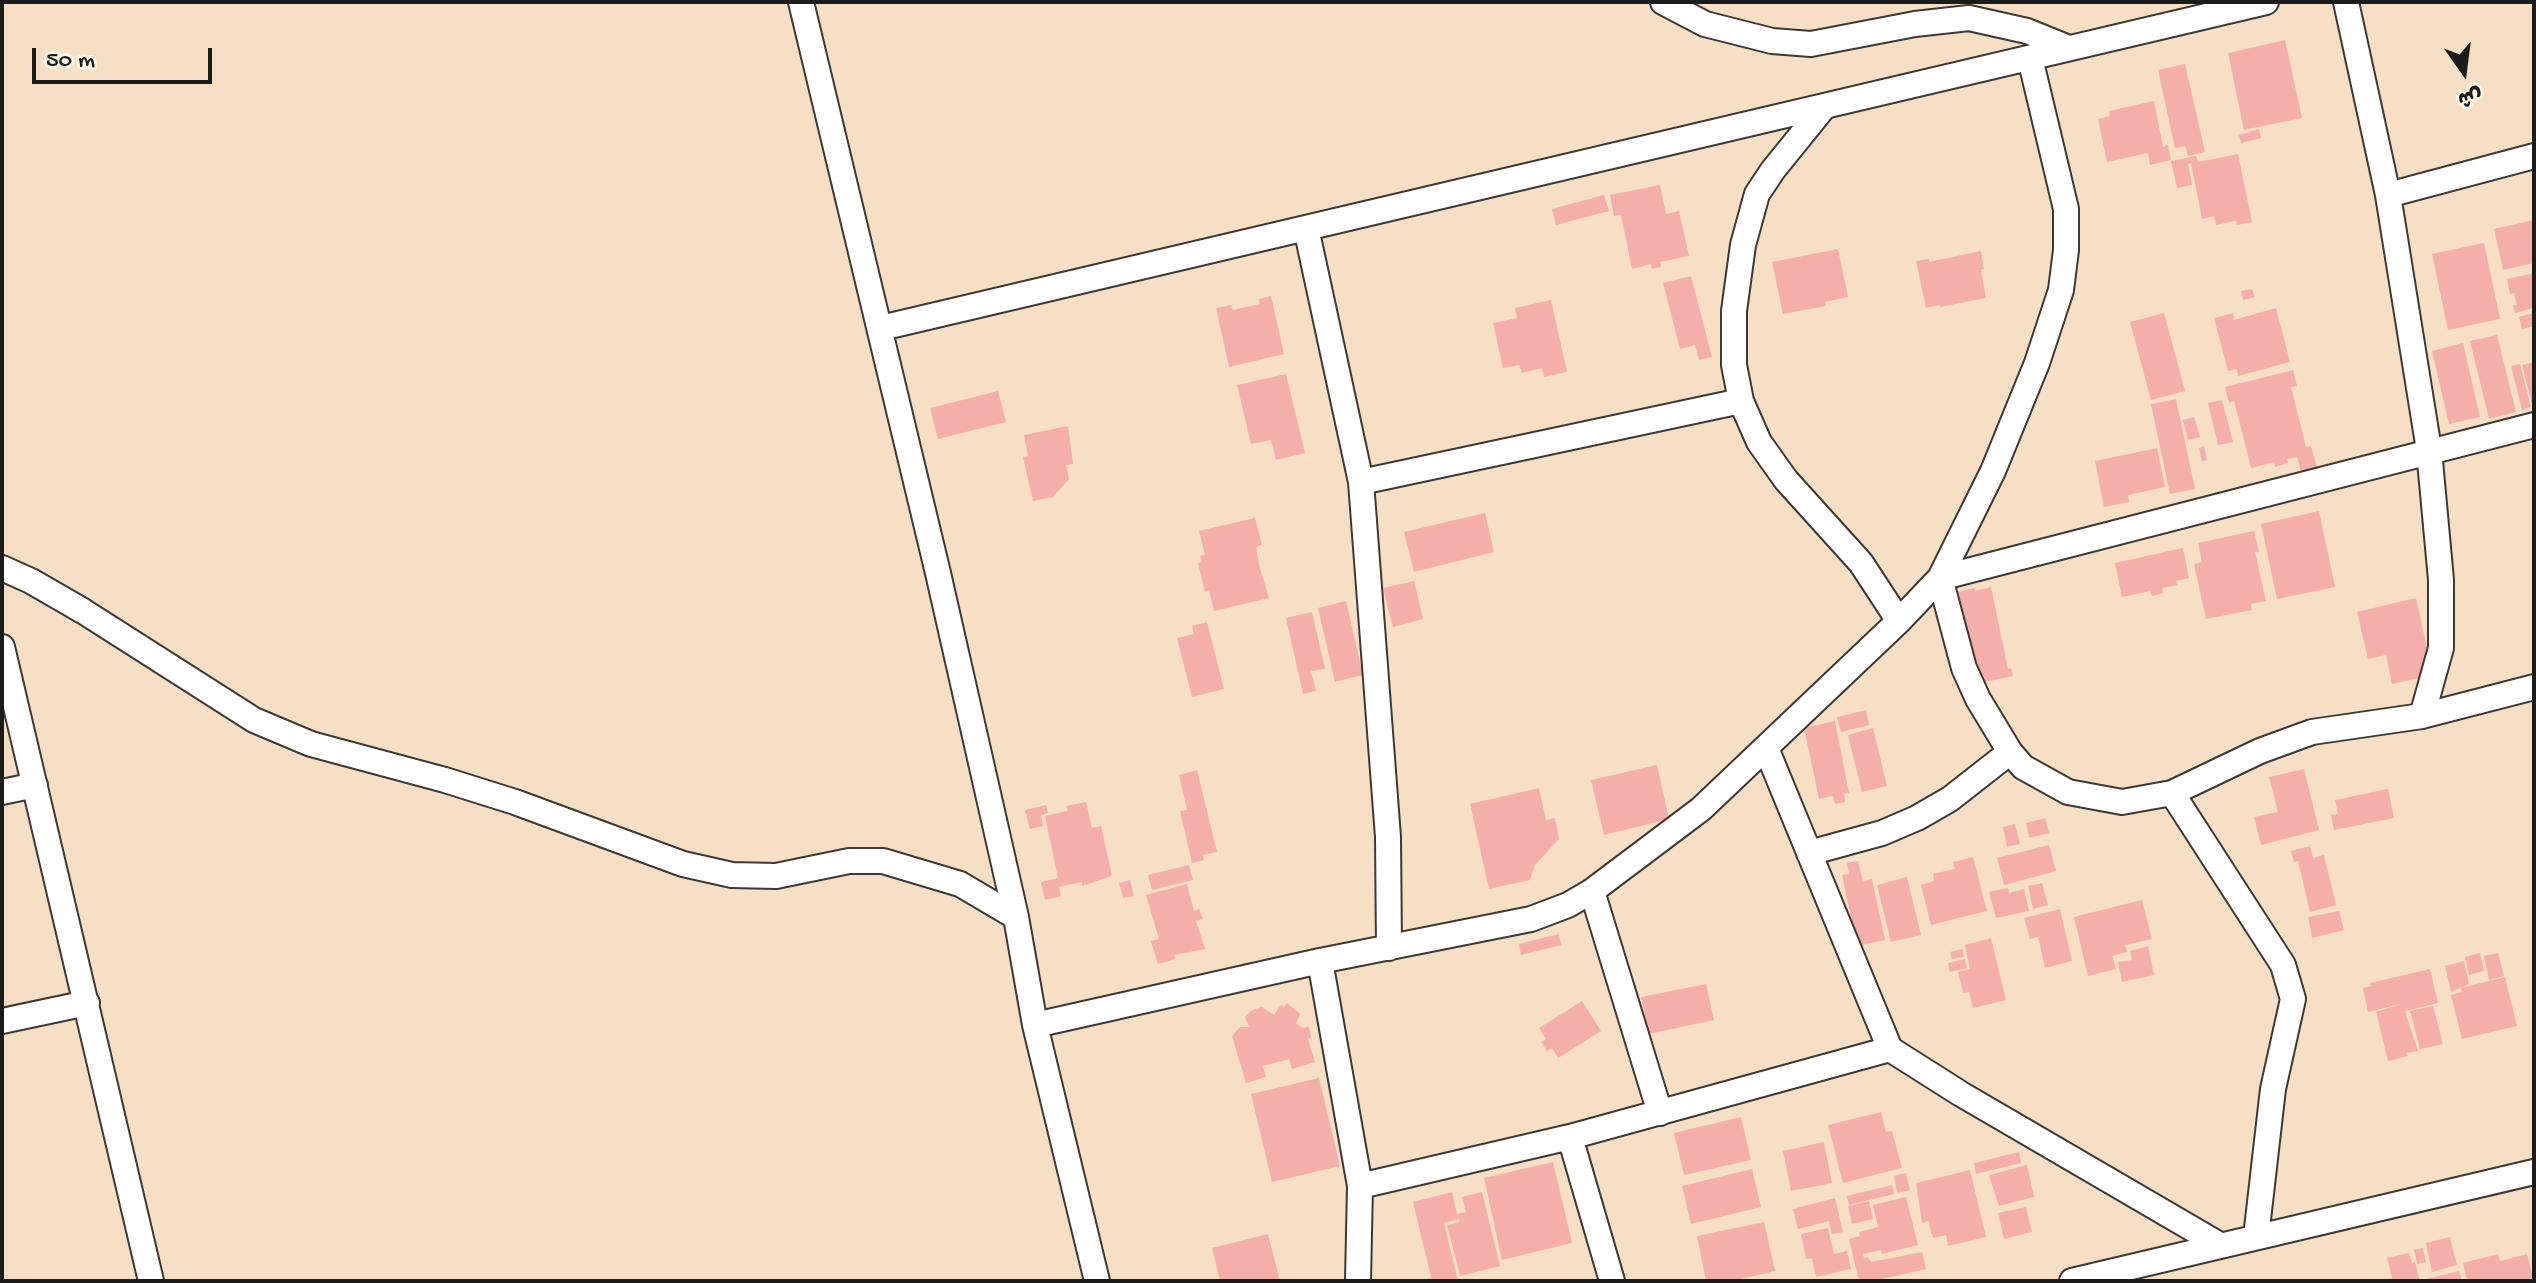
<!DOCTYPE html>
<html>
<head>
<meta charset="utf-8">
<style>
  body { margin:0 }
  #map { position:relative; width:2536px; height:1283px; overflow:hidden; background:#f6dfc4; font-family:"Gochi Hand","Playpen Sans Arabic",sans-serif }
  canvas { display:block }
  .frame { position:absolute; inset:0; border:4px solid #1c1c1c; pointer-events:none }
  .north { position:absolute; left:2424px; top:32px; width:80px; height:80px; -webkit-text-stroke:6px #fcf5e5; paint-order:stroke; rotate:166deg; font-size:22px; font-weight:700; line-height:32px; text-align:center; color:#1c1c1c }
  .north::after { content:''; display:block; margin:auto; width:28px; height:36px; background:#1c1c1c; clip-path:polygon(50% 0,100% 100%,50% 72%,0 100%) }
  .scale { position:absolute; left:32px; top:48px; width:180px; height:36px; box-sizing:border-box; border:4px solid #1c1c1c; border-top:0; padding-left:10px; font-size:24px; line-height:28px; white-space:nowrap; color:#1c1c1c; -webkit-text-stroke:6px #fcf5e5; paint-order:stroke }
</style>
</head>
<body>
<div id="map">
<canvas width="2536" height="1283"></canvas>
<div class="frame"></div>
<div class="north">ش</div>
<div class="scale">50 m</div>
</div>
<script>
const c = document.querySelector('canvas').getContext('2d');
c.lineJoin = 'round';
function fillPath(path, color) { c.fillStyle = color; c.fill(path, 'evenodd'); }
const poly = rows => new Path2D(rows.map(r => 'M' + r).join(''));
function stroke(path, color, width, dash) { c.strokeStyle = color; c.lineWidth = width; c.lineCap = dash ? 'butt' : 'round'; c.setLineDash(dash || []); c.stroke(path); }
fillPath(poly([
  [2285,40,2302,118,2244,130,2228,53],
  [2185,64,2205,152,2188,156,2185,146,2175,148,2158,70],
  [2154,101,2163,147,2168,145,2171,160,2150,165,2148,153,2107,162,2098,119,2110,116,2109,111],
  [2259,129,2261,138,2241,143,2239,135],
  [2238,154,2252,222,2237,225,2236,221,2216,225,2214,216,2202,219,2191,163,2188,164,2192,185,2177,188,2171,161,2196,156,2198,162],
  [1660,185,1666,214,1679,211,1689,256,1660,262,1661,267,1652,269,1651,264,1632,269,1621,215,1614,216,1610,195],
  [1604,195,1609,211,1556,225,1552,209],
  [2534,220,2534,263,2503,270,2494,229],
  [2484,243,2500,319,2448,330,2432,254],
  [1838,249,1848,297,1825,302,1826,306,1783,314,1772,262],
  [1981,251,1984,269,1981,270,1986,298,1940,307,1940,305,1926,308,1916,261,1929,259,1929,262],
  [2534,273,2534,308,2515,313,2513,305,2517,305,2514,293,2510,294,2507,279],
  [1691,276,1712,357,1699,360,1695,345,1680,349,1663,283],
  [2252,289,2255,297,2243,300,2241,291],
  [1271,296,1284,354,1229,367,1216,308,1231,305,1233,310,1260,304,1259,299],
  [1551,300,1567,372,1544,377,1542,368,1522,373,1519,365,1503,368,1493,323,1517,318,1515,308],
  [2276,308,2290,362,2238,376,2237,369,2228,371,2214,318,2233,313,2234,320],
  [2164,313,2185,391,2151,400,2130,322],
  [2534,313,2534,326,2522,329,2519,317],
  [2497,335,2516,412,2489,419,2470,341],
  [2463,343,2480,417,2449,424,2432,351],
  [2534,362,2534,408,2533,408,2522,365],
  [2520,364,2531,407,2522,410,2511,366],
  [2293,370,2297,386,2291,387,2306,447,2311,446,2317,468,2301,472,2297,457,2287,459,2288,463,2275,467,2274,462,2251,468,2234,401,2229,403,2225,387],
  [1286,374,1305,453,1276,460,1271,440,1251,444,1237,385],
  [998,391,1006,422,938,439,930,408],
  [2176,399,2195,489,2170,494,2151,404],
  [2222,400,2233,442,2218,445,2208,403],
  [2194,417,2200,437,2188,440,2183,420],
  [1068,426,1073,464,1066,465,1069,479,1053,497,1033,501,1023,457,1028,456,1024,435],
  [2204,446,2207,460,2202,461,2199,448],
  [2157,448,2165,487,2128,495,2129,502,2104,507,2095,461],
  [2319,511,2335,587,2277,599,2261,524],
  [1485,513,1494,552,1414,572,1404,532],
  [1255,518,1262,545,1256,547,1259,565,1269,598,1214,611,1209,591,1205,592,1198,563,1202,562,1200,556,1205,555,1199,531],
  [2254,531,2259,552,2255,552,2266,601,2251,604,2252,610,2206,619,2194,564,2202,562,2198,543],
  [2183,548,2189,578,2176,581,2177,585,2162,588,2163,593,2152,596,2150,591,2122,597,2115,563],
  [1414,581,1423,619,1393,627,1383,588],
  [1991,587,2008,669,2011,668,2013,676,1976,684,1954,593,1974,588,1975,591],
  [2416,598,2433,675,2392,684,2386,655,2368,659,2357,612],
  [1346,601,1363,675,1335,682,1318,608],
  [1312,612,1325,669,1311,671,1316,691,1303,694,1286,618],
  [1207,622,1224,689,1192,697,1177,638,1194,634,1192,626],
  [1866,710,1869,725,1841,732,1837,717],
  [1835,721,1849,793,1844,794,1845,802,1835,804,1833,796,1819,799,1804,728],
  [1873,728,1887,786,1862,792,1848,735],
  [1657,765,1669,819,1604,835,1591,780],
  [2304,769,2319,830,2261,845,2254,817,2278,812,2269,777],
  [1197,770,1217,852,1203,855,1204,860,1192,863,1180,811,1187,810,1179,775],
  [1539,788,1546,820,1555,818,1559,839,1535,865,1530,880,1489,889,1470,804],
  [2388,789,2394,818,2334,830,2331,815,2338,814,2335,800],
  [1086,802,1092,828,1101,826,1112,876,1082,886,1082,882,1059,887,1061,896,1045,900,1041,882,1058,878,1045,816,1068,811,1066,806],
  [1046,805,1048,813,1041,815,1043,826,1030,829,1025,810],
  [2045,818,2049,833,2029,838,2026,823],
  [2015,824,2020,844,2007,847,2003,827],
  [2049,845,2056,871,2004,885,1997,858],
  [2310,846,2313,858,2324,855,2336,905,2310,912,2298,861,2294,862,2291,851],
  [1973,857,1987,911,1931,925,1921,885,1934,881,1933,874,1955,869,1953,862],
  [1858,861,1863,881,1872,879,1885,940,1857,946,1842,875,1849,874,1847,863],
  [1189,865,1193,880,1152,890,1148,875],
  [1907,877,1921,935,1891,942,1877,885],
  [1130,880,1134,896,1123,898,1119,883],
  [2042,883,2048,905,2033,909,2028,886],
  [1187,884,1194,911,1199,909,1203,919,1196,921,1205,949,1174,955,1175,959,1158,964,1151,941,1159,939,1146,895],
  [2008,888,2009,893,2024,889,2029,911,1996,918,1989,892],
  [2142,900,2152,939,2125,945,2127,952,2112,956,2116,969,2088,976,2074,917],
  [2060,909,2072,961,2045,968,2038,937,2030,939,2024,918],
  [2339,911,2344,930,2312,938,2308,917],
  [1559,934,1561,945,1521,955,1519,944],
  [1991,938,2006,1000,1973,1008,1969,992,1963,993,1958,972,1970,969,1965,945],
  [2148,946,2154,975,2122,982,2118,962,2132,960,2130,951],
  [1962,949,1964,957,1952,959,1950,952],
  [2480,953,2484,971,2469,975,2465,957],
  [2498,953,2504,976,2489,980,2484,956],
  [1965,959,1967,968,1950,972,1948,963],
  [2464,961,2469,984,2451,992,2445,966],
  [2430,969,2438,1003,2405,1011,2418,1051,2407,1053,2408,1056,2388,1061,2376,1012,2404,1003,2368,1012,2363,988,2371,986,2370,983],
  [2505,977,2517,1026,2462,1039,2451,995,2462,992,2461,988],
  [1706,984,1714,1020,1649,1034,1641,997],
  [1582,1001,1601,1031,1558,1058,1552,1048,1547,1051,1541,1042,1546,1039,1539,1028],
  [1287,1003,1300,1014,1296,1023,1303,1028,1309,1027,1311,1038,1308,1039,1315,1062,1292,1069,1289,1059,1263,1066,1266,1077,1246,1083,1232,1036,1240,1027,1249,1027,1245,1017,1252,1010,1262,1007,1274,1015,1281,1005,1284,1007],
  [2433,1006,2443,1044,2420,1049,2410,1011],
  [1319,1078,1340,1166,1272,1182,1251,1094],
  [1881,1112,1886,1132,1892,1131,1902,1168,1843,1183,1828,1125],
  [1741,1117,1751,1160,1684,1175,1674,1133],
  [1824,1142,1832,1183,1791,1191,1783,1151],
  [2019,1152,2021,1163,1976,1174,1974,1163],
  [1553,1162,1572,1243,1502,1260,1484,1178],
  [2027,1165,2034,1197,1999,1206,1989,1175],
  [1752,1169,1761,1207,1691,1224,1682,1186],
  [1970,1170,1986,1237,1948,1246,1946,1235,1933,1238,1928,1221,1922,1223,1916,1183],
  [1906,1173,1910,1190,1897,1193,1894,1176],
  [1892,1185,1894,1194,1849,1205,1847,1196],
  [1452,1192,1457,1214,1466,1212,1462,1197,1482,1192,1500,1266,1460,1276,1447,1225,1460,1222,1459,1219,1444,1223,1458,1281,1432,1281,1413,1202],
  [1906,1197,1918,1245,1882,1254,1881,1250,1863,1254,1864,1258,1868,1257,1871,1262,1922,1252,1926,1269,1873,1281,1859,1281,1849,1239,1860,1236,1859,1232,1878,1227,1873,1205],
  [1835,1198,1843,1232,1832,1234,1829,1221,1798,1229,1793,1209],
  [1869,1201,1873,1219,1852,1224,1848,1206],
  [2026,1207,2032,1232,2004,1239,1998,1213],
  [1764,1222,1775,1271,1732,1281,1706,1281,1697,1236],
  [1828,1228,1834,1254,1847,1251,1851,1269,1816,1277,1812,1258,1806,1259,1801,1234],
  [1268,1234,1280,1281,1220,1281,1212,1248],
  [2450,1237,2457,1265,2432,1272,2426,1243],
  [2423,1248,2426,1262,2417,1264,2414,1250],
  [2409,1253,2412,1263,2415,1262,2420,1281,2393,1281,2387,1258],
  [2498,1254,2500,1261,2527,1254,2534,1281,2467,1281,2463,1263],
  [2459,1271,2462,1281,2422,1281,2422,1280]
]), '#f4afaa');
const minor = poly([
  [801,2,938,573,1016,917,1035,1025,1097,1281],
  [1663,2,1705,24,1772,41,1811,44,1915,24,1969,18,2027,31,2069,48],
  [2346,2,2388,195,2429,450,2441,580,2441,648,2422,716],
  [1824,107,1773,170,1757,194,1743,245,1734,311,1734,365,1741,401,1759,442,1786,480,1861,563,1899,621],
  [2388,195,2534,156],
  [1306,228,1361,482,1388,837,1389,948],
  [881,328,2266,2],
  [2534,425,1940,578,1964,668,1978,699,2010,752,2023,767,2068,792,2122,802,2172,793,2260,751,2312,732,2422,716,2534,687],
  [1361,482,1741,401],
  [2,568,31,581,83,611,254,720,311,744,445,780,515,802,683,864,732,875,776,876,849,861,883,861,960,884,1016,917],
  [2,647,151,1281],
  [1766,748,1890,1049,1961,1094,2220,1245],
  [2,792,35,785],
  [2172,793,2283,965,2293,999,2273,1089,2256,1237],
  [1809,853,1882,833,1917,818,1950,799,2010,752],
  [1592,891,1660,1113],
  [1320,961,1360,1186,1358,1281],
  [2,1021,87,1003],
  [1035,1025,1320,961,1531,919,1568,905,1592,891,1701,809,1899,621,1940,578,1993,471,2037,363,2061,290,2066,250,2066,209,2030,58],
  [1570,1137,1612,1281],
  [1360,1186,1570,1137,1890,1049],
  [2072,1281,2534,1172]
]);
stroke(minor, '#3d3935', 28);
stroke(minor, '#fff', 24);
</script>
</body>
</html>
